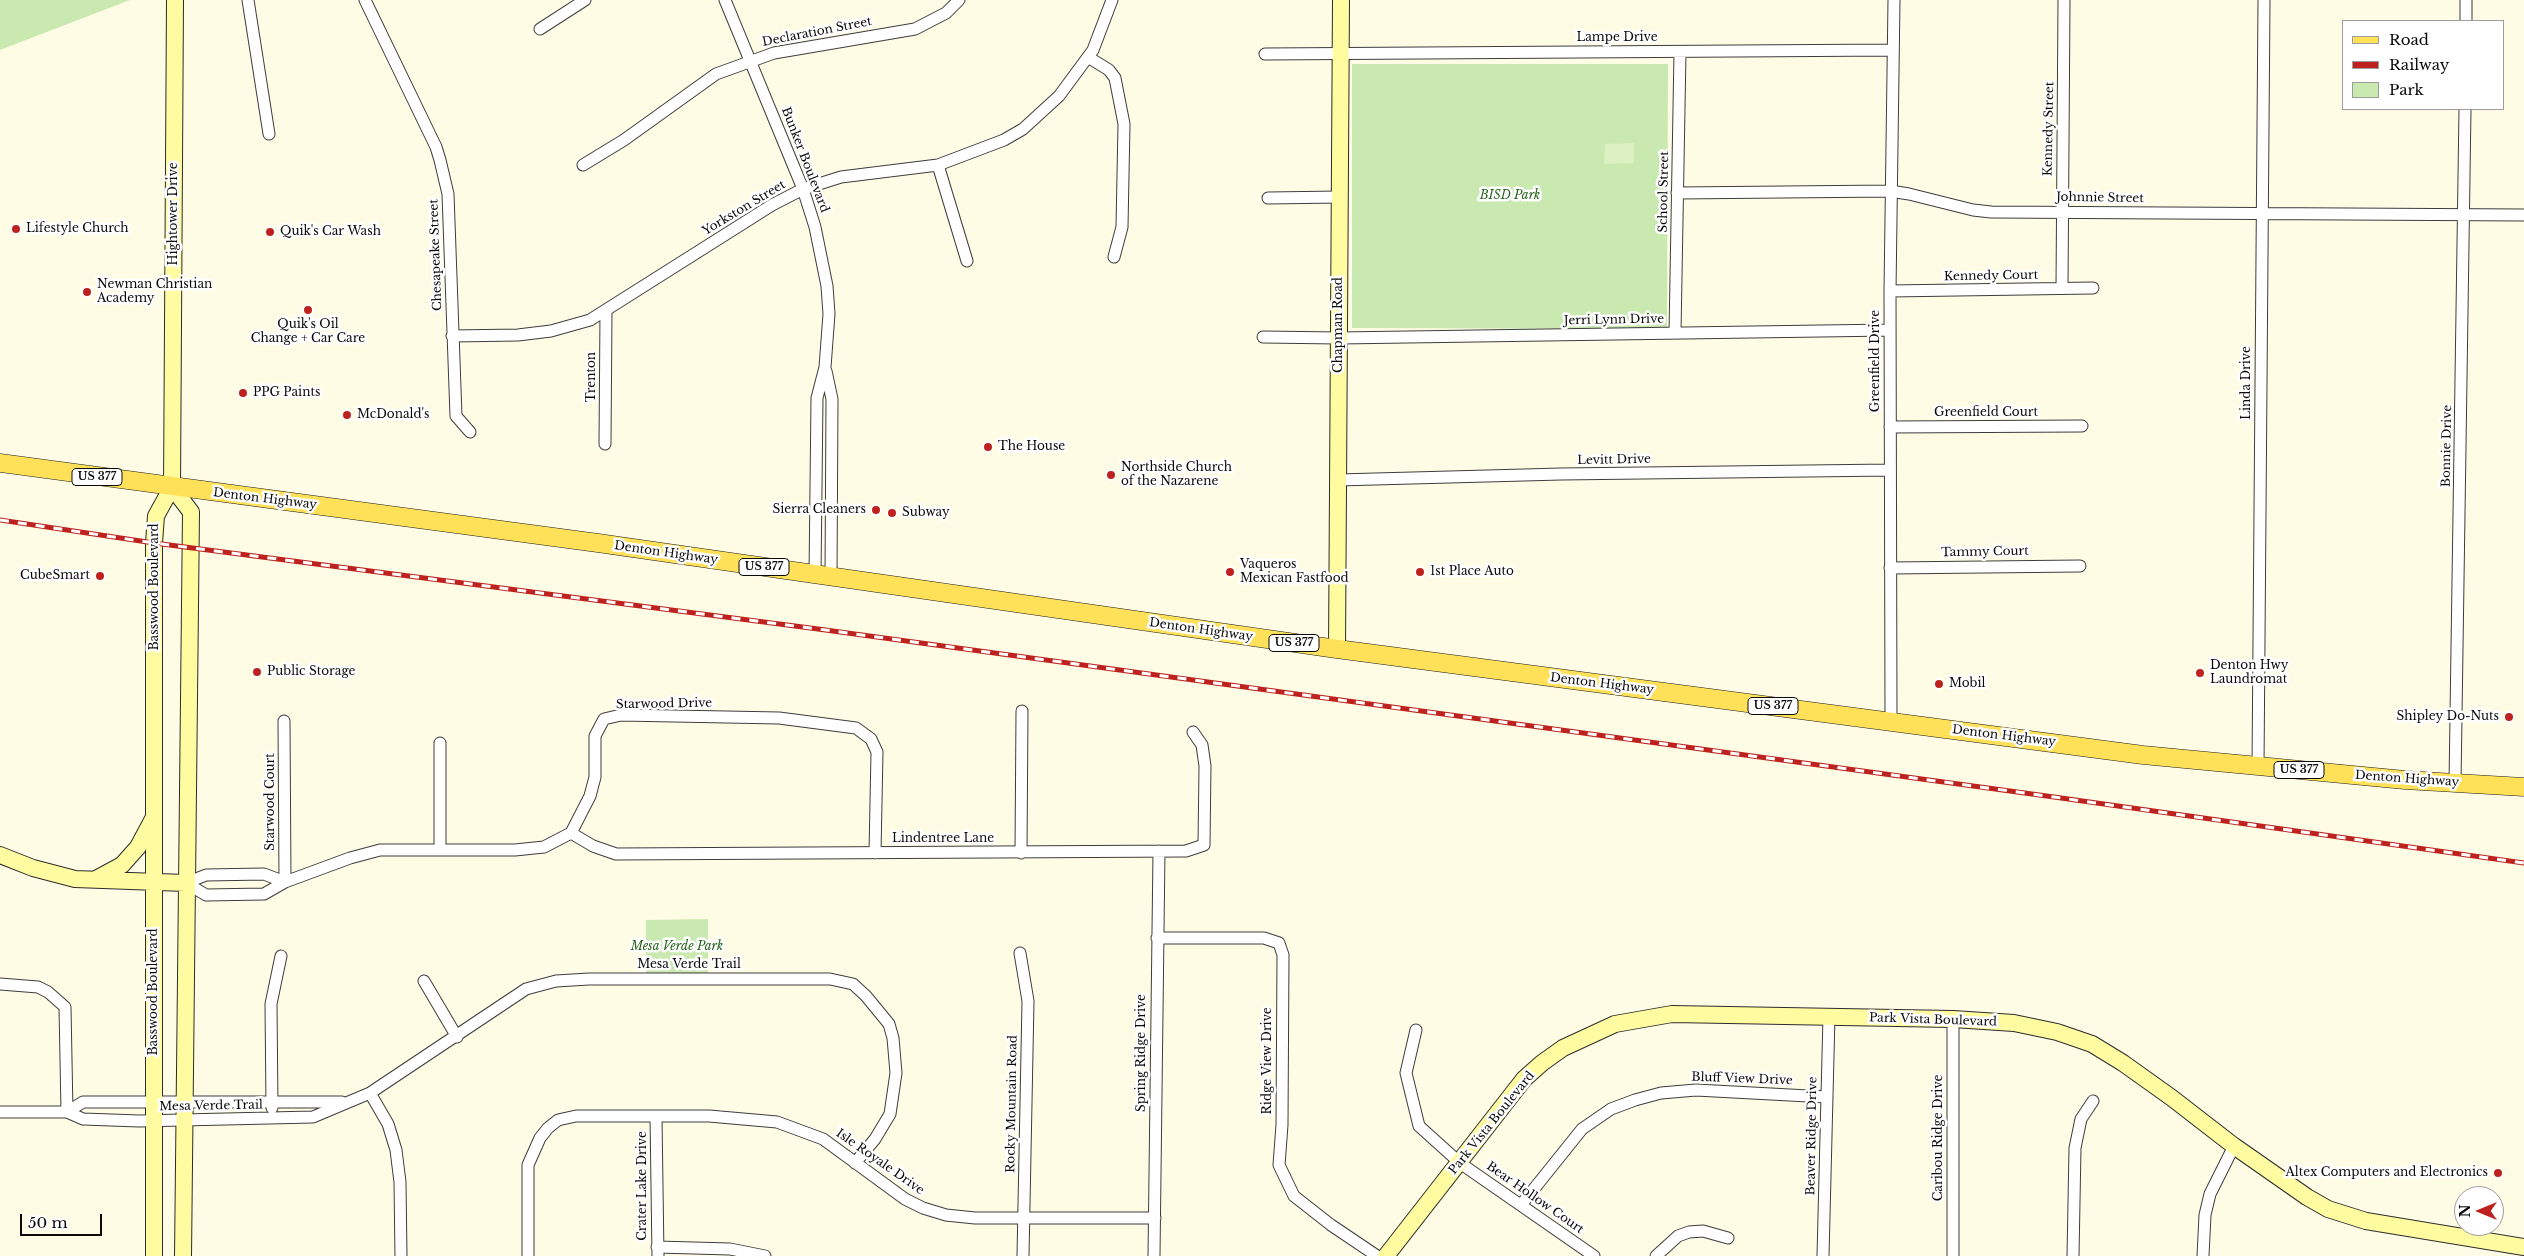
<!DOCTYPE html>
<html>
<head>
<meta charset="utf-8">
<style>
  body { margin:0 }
  #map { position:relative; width:2524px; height:1256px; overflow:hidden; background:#fffce6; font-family:"Libre Baskerville",serif }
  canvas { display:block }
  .legend { position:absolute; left:2342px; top:20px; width:162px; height:90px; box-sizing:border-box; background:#fff; border:1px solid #9d9d9d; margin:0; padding:6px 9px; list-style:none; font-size:15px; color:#0a0a0a }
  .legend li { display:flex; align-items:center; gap:10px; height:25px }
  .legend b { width:25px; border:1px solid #9d9d9d }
  .north { position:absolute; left:2454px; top:1186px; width:50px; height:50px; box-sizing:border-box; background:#fff; border:1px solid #9d9d9d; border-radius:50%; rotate:270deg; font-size:14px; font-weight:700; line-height:20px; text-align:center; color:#0a0a0a }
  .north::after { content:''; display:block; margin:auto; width:18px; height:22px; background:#bd221f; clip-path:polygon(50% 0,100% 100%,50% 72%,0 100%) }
  .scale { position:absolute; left:20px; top:1214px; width:82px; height:22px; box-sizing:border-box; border:2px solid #0a0a0a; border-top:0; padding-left:6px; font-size:15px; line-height:18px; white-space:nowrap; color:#0a0a0a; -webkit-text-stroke:4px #fff; paint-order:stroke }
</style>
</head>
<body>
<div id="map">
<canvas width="2524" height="1256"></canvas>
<ul class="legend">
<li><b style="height:6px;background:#fee158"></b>Road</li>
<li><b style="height:6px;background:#bd221f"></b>Railway</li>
<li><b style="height:14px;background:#cae9b0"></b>Park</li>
</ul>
<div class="north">N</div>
<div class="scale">50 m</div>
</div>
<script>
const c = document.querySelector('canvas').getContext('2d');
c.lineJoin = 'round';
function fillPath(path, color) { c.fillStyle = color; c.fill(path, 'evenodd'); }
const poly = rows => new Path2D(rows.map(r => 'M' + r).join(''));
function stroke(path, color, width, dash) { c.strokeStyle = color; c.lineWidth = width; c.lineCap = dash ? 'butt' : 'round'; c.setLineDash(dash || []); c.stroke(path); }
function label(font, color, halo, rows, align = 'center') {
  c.font = font + ' "Libre Baskerville",serif'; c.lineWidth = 5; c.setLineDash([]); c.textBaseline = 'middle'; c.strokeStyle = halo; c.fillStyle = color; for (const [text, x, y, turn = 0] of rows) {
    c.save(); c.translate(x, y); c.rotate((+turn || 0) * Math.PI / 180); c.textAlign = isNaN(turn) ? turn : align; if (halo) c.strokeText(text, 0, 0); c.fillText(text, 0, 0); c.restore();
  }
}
fillPath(poly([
  [0,0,130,0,0,50],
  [1352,64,1668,64,1667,329,1352,328],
  [708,919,708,975,646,975,646,920]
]), '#cae9b0');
fillPath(poly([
  [1634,143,1634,163,1604,164,1605,144]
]), '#ddf0c2');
const street = poly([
  [248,0,269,134],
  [365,0,436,147,440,160,448,194,456,416,470,432],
  [725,0,803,189,815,227,827,286,829,314,825,367,817,398,815,575],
  [2466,21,2466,0],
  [540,29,585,0],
  [1265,54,1893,50],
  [1088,57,1109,70,1115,78,1124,124,1122,227,1114,257],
  [583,165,624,140,716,74,774,53,915,29,946,13,959,0],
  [938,165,967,261],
  [1677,193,1890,191,1909,194,1973,210,1991,212,2524,215],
  [1268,198,1340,197],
  [2062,288,2064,0],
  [1890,291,2093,288],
  [1675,333,1680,52],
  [452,336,518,335,551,331,590,320,772,205,803,189,841,177,938,165,1004,140,1023,129,1059,96,1093,50,1112,0],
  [1263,337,1339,338,1890,330],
  [826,371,832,399,831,577],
  [1890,427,2082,426],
  [605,444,606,311],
  [1338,480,1561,474,1890,470],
  [1890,568,2080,566],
  [284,721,285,882],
  [1891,722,1890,291,1894,0],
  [440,743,440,849],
  [2258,767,2264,0],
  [2455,783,2465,109],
  [571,833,593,846,616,854,1186,851,1204,845,1205,766,1202,745,1193,732],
  [1021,853,1022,711],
  [186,883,206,895,264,894,285,882,350,858,380,850,515,850,544,847,571,833,590,796,595,777,595,736,604,719,621,715,779,718,856,728,871,739,877,752,875,853],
  [186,883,206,875,264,874,285,882],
  [1157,938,1264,938,1279,943,1283,955,1282,1125,1279,1165,1294,1196,1331,1225,1377,1256],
  [1020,953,1028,1001,1023,1256],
  [424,981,457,1037],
  [0,984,38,987,48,992,65,1007,67,1112],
  [1953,1019,1953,1256],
  [1416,1030,1406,1073,1419,1126,1460,1163,1594,1256],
  [370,1093,388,1124,396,1150,400,1182,401,1256],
  [272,1108,271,1004,281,956],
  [0,1112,67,1112,83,1119,139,1121,313,1117,370,1093,526,989,556,981,589,979,830,979,853,984,866,996,889,1024,893,1038,896,1073,890,1114,875,1139,855,1163],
  [67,1112,83,1102,342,1102],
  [656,1116,658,1256],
  [1521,1205,1582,1129,1611,1109,1635,1100,1661,1093,1696,1090,1827,1097],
  [657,1247,730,1249,765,1256],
  [528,1256,528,1165,540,1138,548,1128,558,1120,576,1116,709,1116,777,1122,823,1139,905,1199,923,1208,946,1215,975,1218,1155,1218],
  [1154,1256,1159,851],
  [1656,1256,1678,1236,1689,1232,1703,1231,1728,1238],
  [1823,1256,1829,1016],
  [2073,1256,2075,1148,2081,1119,2093,1101],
  [2203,1256,2205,1215,2210,1194,2234,1146]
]);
const secondary = poly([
  [172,487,191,512,183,1256],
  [172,487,175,0],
  [1337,649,1341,0],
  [0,855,33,868,75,879,186,883],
  [96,879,122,865,138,847,154,817],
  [154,1256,154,543,156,516,172,487],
  [1386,1256,1524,1079,1542,1063,1563,1048,1615,1024,1672,1014,1953,1019,2014,1023,2057,1032,2092,1044,2123,1063,2172,1098,2234,1146,2307,1197,2328,1209,2366,1221,2524,1247]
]);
const primary = poly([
  [0,463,598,543,1337,649,2143,755,2405,780,2524,787]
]);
stroke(street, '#3d3d3d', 13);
stroke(secondary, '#2c2c2c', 18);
stroke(primary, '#1b1b1b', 19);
stroke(street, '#fff', 11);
stroke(secondary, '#fffba1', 16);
stroke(primary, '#fee158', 18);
const rail = poly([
  [0,520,154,543,818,629,2054,797,2524,863]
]);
stroke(rail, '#bd221f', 5);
stroke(rail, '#fff', 3, [9]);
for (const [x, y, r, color] of [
  [16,229,5,"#bd221f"],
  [270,232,5,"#bd221f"],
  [87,292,5,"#bd221f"],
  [308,310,5,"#bd221f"],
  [243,393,5,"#bd221f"],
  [347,415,5,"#bd221f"],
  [988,447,5,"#bd221f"],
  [1111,475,5,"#bd221f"],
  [876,510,5,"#bd221f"],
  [892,513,5,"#bd221f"],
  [1230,572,5,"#bd221f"],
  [1420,572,5,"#bd221f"],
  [100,576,5,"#bd221f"],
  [257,672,5,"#bd221f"],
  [2200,673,5,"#bd221f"],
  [1939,684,5,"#bd221f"],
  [2509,717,5,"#bd221f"],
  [2498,1173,5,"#bd221f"]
]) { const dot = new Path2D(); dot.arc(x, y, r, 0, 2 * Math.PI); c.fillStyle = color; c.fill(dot); stroke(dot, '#fff', 2); }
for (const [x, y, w] of [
  [97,477,50],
  [764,567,50],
  [1294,643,50],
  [1773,706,50],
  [2299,770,50]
]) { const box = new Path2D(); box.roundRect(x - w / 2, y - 8.5, w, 17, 4); c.fillStyle = '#fff'; c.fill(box); stroke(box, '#0a0a0a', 1); }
label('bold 11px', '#0a0a0a', null, [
  ["US 377",97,477],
  ["US 377",764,567],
  ["US 377",1294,643],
  ["US 377",1773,706],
  ["US 377",2299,770]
]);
label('12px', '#0a0a0a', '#fff', [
  ["Declaration Street",817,32,-11],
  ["Lampe Drive",1617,38],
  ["Kennedy Street",2049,129,-89],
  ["Bunker Boulevard",805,160,69],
  ["School Street",1664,192,-89],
  ["Johnnie Street",2100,198,1],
  ["Yorkston Street",744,208,-31],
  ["Hightower Drive",174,214,-90],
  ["Chesapeake Street",436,255,-92],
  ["Kennedy Court",1991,276,-1],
  ["Jerri Lynn Drive",1614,320,-1],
  ["Chapman Road",1339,325,-90],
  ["Greenfield Drive",1876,361,-90],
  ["Trenton",592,377,-90],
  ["Linda Drive",2247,383,-90],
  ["Greenfield Court",1986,413],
  ["Bonnie Drive",2447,446,-89],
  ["Levitt Drive",1614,460,-1],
  ["Denton Highway",265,499,7],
  ["Tammy Court",1985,552,-1],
  ["Denton Highway",666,553,8],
  ["Basswood Boulevard",155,587,-90],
  ["Denton Highway",1201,630,8],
  ["Denton Highway",1602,684,7],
  ["Starwood Drive",664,704,-1],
  ["Denton Highway",2004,736,7],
  ["Denton Highway",2407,779,4],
  ["Starwood Court",271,802,-90],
  ["Lindentree Lane",943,839],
  ["Mesa Verde Trail",689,965],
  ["Basswood Boulevard",154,992,-90],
  ["Park Vista Boulevard",1933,1020,2],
  ["Spring Ridge Drive",1142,1053,-90],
  ["Ridge View Drive",1268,1061,-90],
  ["Bluff View Drive",1742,1079,2],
  ["Rocky Mountain Road",1012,1104,-89],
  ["Mesa Verde Trail",211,1106,-1],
  ["Park Vista Boulevard",1492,1123,-51],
  ["Beaver Ridge Drive",1812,1136,-89],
  ["Caribou Ridge Drive",1939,1138,-90],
  ["Isle Royale Drive",880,1162,35],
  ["Crater Lake Drive",643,1186,-90],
  ["Bear Hollow Court",1535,1198,35]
]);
label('italic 12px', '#246219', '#fff', [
  ["BISD Park",1510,196],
  ["Mesa Verde Park",677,947]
]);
label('12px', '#0a0a0a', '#fff', [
  ["Lifestyle Church",26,229],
  ["Quik's Car Wash",280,232],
  ["Newman Christian",97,285],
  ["Academy",97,299],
  ["Quik's Oil",308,325,"center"],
  ["Change + Car Care",308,339,"center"],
  ["PPG Paints",253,393],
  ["McDonald's",357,415],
  ["The House",998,447],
  ["Northside Church",1121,468],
  ["of the Nazarene",1121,482],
  ["Sierra Cleaners",866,510,"right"],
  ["Subway",902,513],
  ["Vaqueros",1240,565],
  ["Mexican Fastfood",1240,579],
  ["1st Place Auto",1430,572],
  ["CubeSmart",90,576,"right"],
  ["Denton Hwy",2210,666],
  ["Laundromat",2210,680],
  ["Public Storage",267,672],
  ["Mobil",1949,684],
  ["Shipley Do-Nuts",2499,717,"right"],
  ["Altex Computers and Electronics",2488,1173,"right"]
], 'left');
</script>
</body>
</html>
